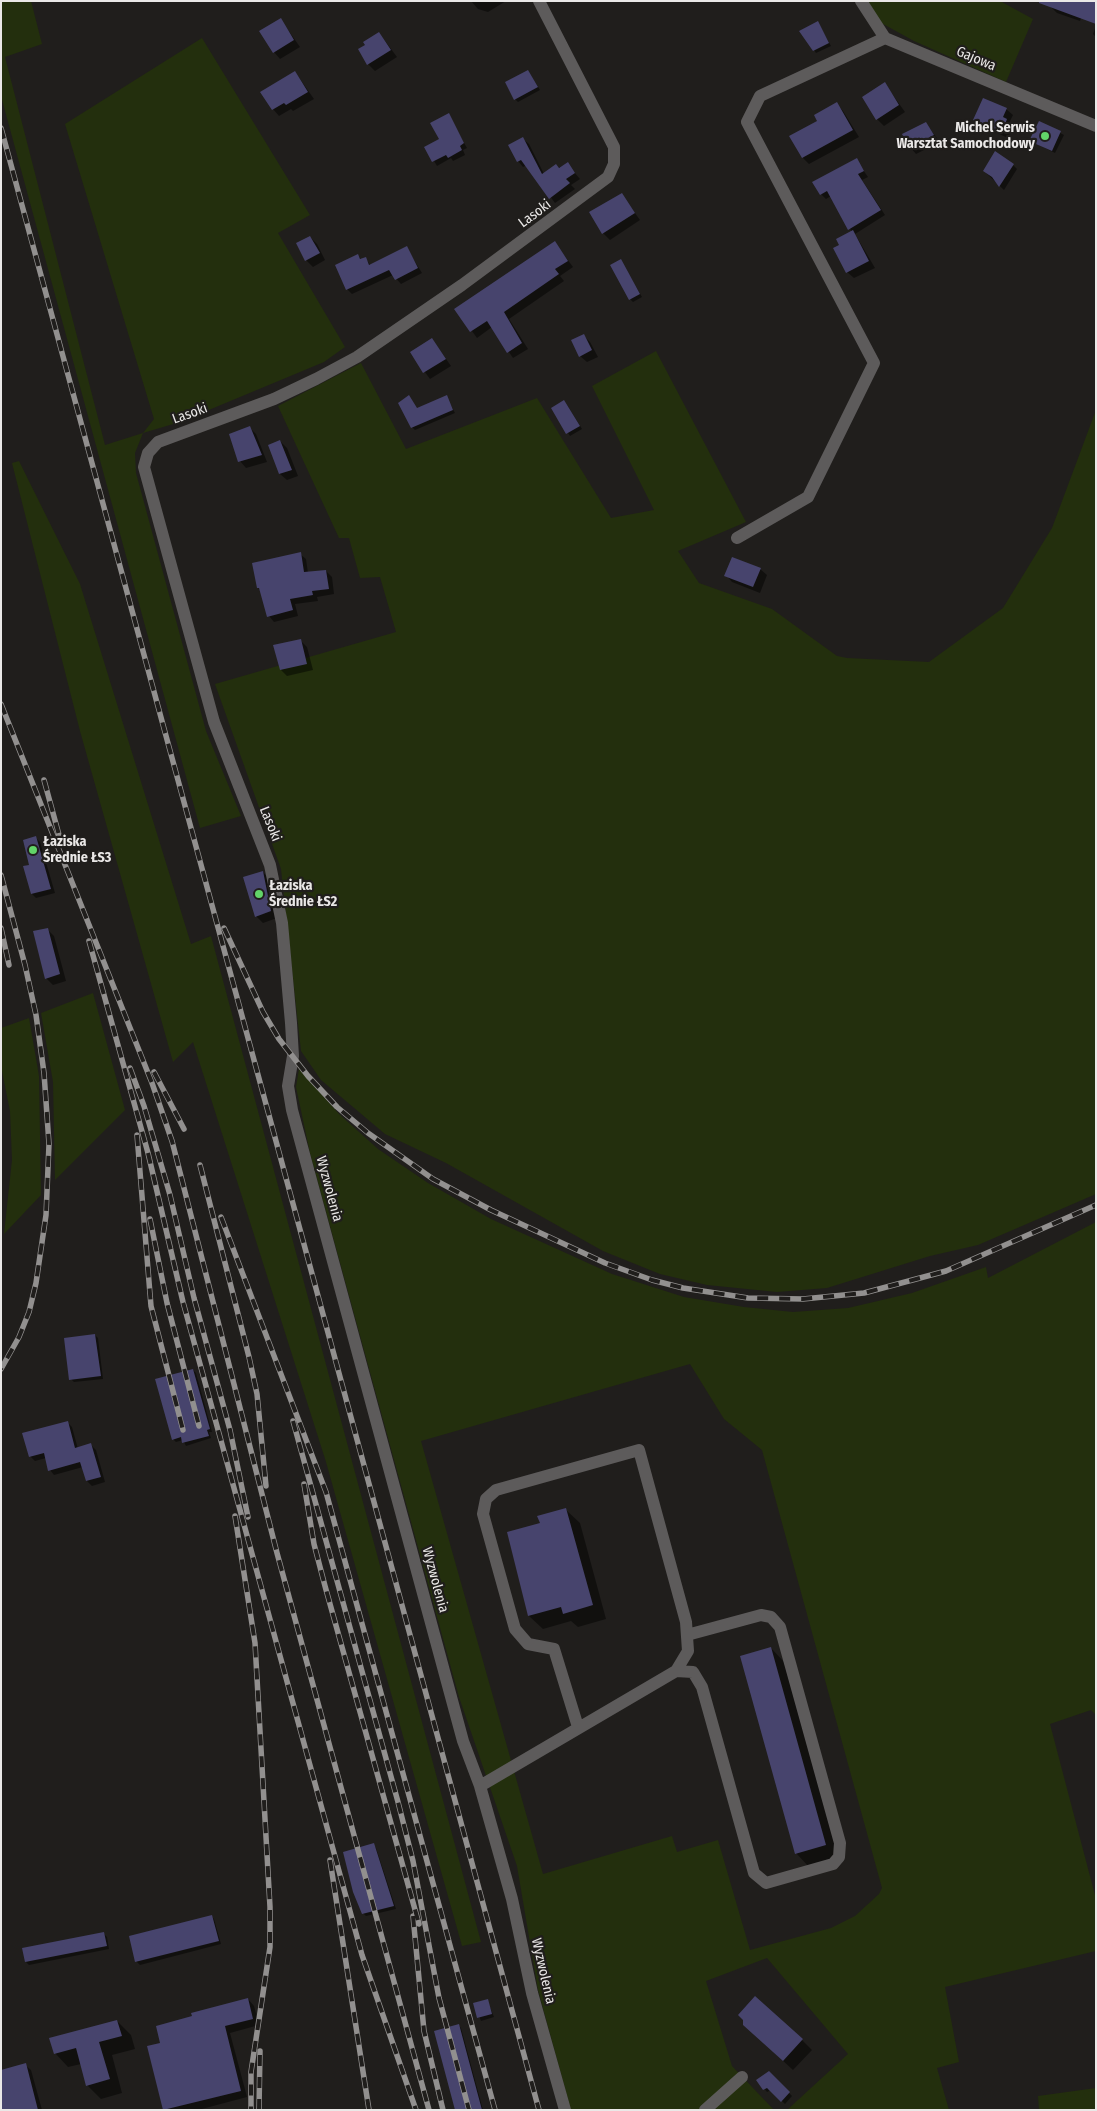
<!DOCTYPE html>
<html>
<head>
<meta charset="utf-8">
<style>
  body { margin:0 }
  #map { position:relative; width:1097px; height:2111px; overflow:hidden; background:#201e1c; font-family:"Fira Sans Condensed",sans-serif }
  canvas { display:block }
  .frame { position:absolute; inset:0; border:2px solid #eae8e7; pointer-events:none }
</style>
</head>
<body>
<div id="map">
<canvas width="1097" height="2111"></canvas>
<div class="frame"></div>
</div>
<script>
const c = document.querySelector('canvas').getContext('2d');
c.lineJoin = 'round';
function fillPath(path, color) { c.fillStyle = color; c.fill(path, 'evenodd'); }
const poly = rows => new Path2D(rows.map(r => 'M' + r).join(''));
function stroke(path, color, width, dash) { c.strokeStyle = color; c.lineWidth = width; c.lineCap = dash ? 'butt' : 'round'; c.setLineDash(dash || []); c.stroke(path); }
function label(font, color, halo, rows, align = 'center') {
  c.font = font + ' "Fira Sans Condensed",sans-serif'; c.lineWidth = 4.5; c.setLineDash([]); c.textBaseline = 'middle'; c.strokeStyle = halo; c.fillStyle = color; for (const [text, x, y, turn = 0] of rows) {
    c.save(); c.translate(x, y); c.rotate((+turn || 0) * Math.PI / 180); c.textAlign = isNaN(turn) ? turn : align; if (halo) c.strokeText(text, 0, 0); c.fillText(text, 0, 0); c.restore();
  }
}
fillPath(poly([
  [1,1,31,1,42,44,5,57,105,445,143,433,154,419,65,124,202,38,310,215,278,233,345,347,324,362,180,422,143,433,135,453,136,473,206,731,241,816,200,828,1,96],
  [864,1,1000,1,1033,19,1006,82,914,41,874,19],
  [656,351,746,522,678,551,699,583,772,609,837,656,847,658,929,662,1003,608,1052,528,1096,410,1096,1194,978,1245,930,1256,827,1288,777,1292,707,1285,660,1274,603,1251,446,1163,385,1134,321,1080,301,1051,281,869,215,684,396,632,380,577,360,578,349,538,339,538,278,406,361,363,406,449,537,398,611,518,654,510,592,386],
  [19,461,80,584,191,944,211,936,481,1942,462,1946,326,1462,193,1042,173,1062,80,731,12,463],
  [93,993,125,1110,55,1180,53,1082,41,1013],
  [29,1018,39,1076,41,1195,4,1234,12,1160,10,1111,1,1066,1,1028],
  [299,1069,339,1114,378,1149,428,1183,491,1219,612,1274,684,1297,744,1307,793,1312,848,1308,912,1293,986,1267,988,1278,1096,1222,1096,1715,1091,1710,1050,1724,1096,1899,1096,1951,945,1987,959,2062,937,2068,949,2110,787,2110,848,2054,767,1958,706,1981,732,2066,774,2110,571,2110,538,1990,517,1866,459,1697,310,1153,296,1087],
  [690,1364,724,1419,762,1450,882,1888,879,1894,855,1916,831,1928,750,1950,718,1840,677,1852,672,1836,543,1874,421,1441],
  [1096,2088,1096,2110,1039,2110,1038,2096]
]), '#232f0d');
fillPath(poly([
  [471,1,506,1,488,12,478,9],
  [1087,1,1080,21,1057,13,1050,6],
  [281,20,300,47,280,59,274,52],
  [818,23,831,46,816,53,814,50],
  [1096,26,1096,37,1093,34],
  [379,33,397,57,375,71,368,64],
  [528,71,540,90,518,102,515,99],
  [295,72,314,99,293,111,291,109,279,116,273,109],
  [885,84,905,112,884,126,877,119],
  [837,104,843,111,859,137,809,164,803,158,819,121],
  [1006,109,1013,115,1009,123,1013,126,1008,138,981,126,975,120],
  [448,115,467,148,463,150,465,155,453,161,451,158,437,166,426,147,440,139],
  [1039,122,1064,135,1055,153,1031,141],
  [926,124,940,142,916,154,910,147],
  [523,139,529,144,544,174,567,164,580,179,571,185,575,189,555,203,527,165,523,167,518,161],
  [856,160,868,177,862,180,885,215,855,234,875,268,854,278,847,272,841,245,852,232,831,196,826,199,821,194],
  [1013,165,1017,169,1004,190,984,171],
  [621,194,640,220,610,240,603,233],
  [310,237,317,244,325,260,313,267,306,260],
  [555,243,573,267,560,276,564,281,509,319,528,349,513,358,492,327,477,338,456,309],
  [406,247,422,273,401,284,393,275,352,294,347,289,358,256,362,260,366,259,371,266],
  [621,261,642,297,633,302,630,299],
  [584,336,590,342,598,357,587,362,580,356],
  [432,339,451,366,430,379,411,353],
  [446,397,455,413,415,430,412,427,417,409],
  [567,405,582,429,570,436,552,409],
  [249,427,256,434,267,462,246,468,240,461],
  [280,441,287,448,298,476,287,480,280,474,269,446],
  [300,554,306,559,308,573,326,571,332,577,334,594,317,597,318,601,295,604,298,616,274,622,269,616,262,591,258,588],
  [760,569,767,575,760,593,732,582,726,575],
  [300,640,307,647,313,670,287,676,281,670],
  [35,837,40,842,55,893,36,898,32,894,31,866],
  [263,872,269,879,277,918,263,923,256,916],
  [47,929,54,936,66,981,53,985,46,978],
  [95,1335,98,1338,103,1379,74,1382,71,1379],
  [193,1370,196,1373,212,1432,209,1432,211,1438,186,1446,183,1440,176,1442,173,1439],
  [67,1422,72,1427,78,1449,91,1445,96,1450,105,1482,92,1486,87,1481,83,1467,54,1475,50,1470,46,1458,35,1461,30,1456],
  [566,1510,580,1523,606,1619,578,1627,571,1621,543,1629,529,1616,541,1524],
  [771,1648,784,1662,839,1859,809,1867,796,1853],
  [373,1845,376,1848,396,1909,366,1916,363,1913],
  [211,1916,214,1919,221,1944,140,1965,137,1962,130,1937],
  [104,1934,107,1937,109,1949,29,1965,26,1962],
  [248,1999,254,2006,259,2025,230,2033,247,2097,198,2110,164,2110,148,2047,162,2044],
  [487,2000,494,2017,481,2021,474,2004],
  [117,2021,131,2035,135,2049,112,2055,122,2093,101,2099,87,2085,81,2064,68,2067,55,2053],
  [458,2025,461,2028,483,2110,456,2110],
  [755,2035,802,2040,812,2050,793,2070],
  [25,2065,31,2070,42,2110,1,2110],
  [769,2072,792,2096,785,2104,771,2090,767,2092,758,2080]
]), '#0007');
fillPath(poly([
  [1039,1,1096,1,1096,24,1039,3],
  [281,18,294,40,273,53,259,31],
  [818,21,829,43,813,51,799,31],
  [379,32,391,50,367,65,358,49,365,45,363,42],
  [528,70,538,87,514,100,505,82],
  [295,71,308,92,286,105,284,103,272,110,260,92],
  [885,82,899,105,876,120,862,97],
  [983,98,1007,108,1003,117,1007,119,1002,132,973,120],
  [837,102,853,130,802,158,789,136,817,121,814,115],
  [449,113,464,143,460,146,462,150,448,158,446,155,432,162,424,147,439,139,430,123],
  [1039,121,1061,131,1052,151,1029,141],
  [926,122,934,135,909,148,902,134],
  [523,137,542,174,556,164,559,168,568,162,575,173,566,179,570,183,549,199,521,160,517,162,508,145],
  [995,151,1014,164,999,187,992,177,983,171],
  [857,158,864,171,858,174,881,210,848,230,827,191,820,195,812,182],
  [622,193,635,213,602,234,589,212],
  [853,230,869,261,846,273,833,248,839,245,836,239],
  [310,236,320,253,305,261,296,243],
  [555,241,568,261,555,269,559,274,504,312,522,343,507,353,487,321,470,332,454,309],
  [407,246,418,268,395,280,389,270,346,290,335,265,358,254,360,259,366,257,369,265],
  [621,259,640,294,629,300,610,265],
  [584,334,592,350,579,357,571,340],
  [432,338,446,359,423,373,410,352],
  [409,395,417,408,447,395,453,410,411,428,398,403],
  [564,400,580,426,566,434,551,408],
  [250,426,262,455,238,462,229,434],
  [280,440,292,470,279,474,268,445],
  [301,552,304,572,326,570,329,589,312,591,313,595,290,599,293,610,267,617,259,588,257,588,252,563],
  [732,557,761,568,753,587,724,576],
  [301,639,307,664,280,670,273,645],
  [36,836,51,889,31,894,23,866,29,865,23,840],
  [263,871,271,911,255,917,243,877],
  [48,928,60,974,45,979,33,931],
  [95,1334,101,1376,69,1380,64,1338],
  [193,1369,210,1429,207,1430,209,1436,182,1443,181,1437,172,1440,155,1379],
  [68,1421,75,1448,91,1443,101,1477,86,1481,80,1462,48,1471,44,1453,29,1457,22,1433],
  [566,1508,593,1605,563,1614,561,1607,528,1616,507,1532,540,1523,537,1516],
  [771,1647,826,1845,795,1854,740,1656],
  [374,1843,394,1906,362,1914,353,1892,343,1852],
  [212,1915,219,1941,135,1962,129,1936],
  [104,1932,107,1946,25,1962,22,1948],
  [755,1996,803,2039,783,2061,743,2025,743,2020,738,2015],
  [248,1998,253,2019,225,2026,241,2091,163,2110,147,2046,160,2043,156,2026,192,2016,191,2013],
  [488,1999,492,2014,477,2018,473,2003],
  [117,2020,122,2036,99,2042,110,2079,86,2086,76,2048,54,2054,49,2038],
  [459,2024,482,2110,455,2110,434,2031],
  [26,2063,38,2110,1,2110,1,2070],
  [769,2071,790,2092,781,2102,767,2088,763,2090,756,2080]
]), '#47446d');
stroke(poly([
  [539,1,614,147,614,164,608,177,462,285,357,357,316,379,274,399,158,442,148,453,144,467,214,722,270,865,282,923,291,1023,293,1056,288,1086,292,1110,463,1741,480,1786,512,1899,532,1993,565,2110],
  [861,1,885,38,1096,126],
  [737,538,808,497,874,363,747,122,760,96,885,38],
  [676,1671,693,1672,702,1687,754,1873,766,1883,833,1864,839,1857,840,1843,780,1627,771,1617,761,1615,687,1635],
  [480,1786,676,1671,688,1651,686,1622,639,1450,496,1490,486,1499,483,1514,515,1629,528,1644,554,1649,578,1727],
  [705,2110,742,2077]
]), '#5d5b5b', 12);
const rail = poly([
  [1,128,539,2110],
  [1,704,152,1083,172,1141,277,1553,429,2110],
  [44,780,59,835],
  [1,875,25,965,36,1015,44,1073,49,1144,46,1215,36,1283,29,1312,19,1337,1,1369],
  [1,928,9,965],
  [224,928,263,1012,279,1039,308,1076,337,1107,368,1133,433,1179,491,1210,605,1263,652,1280,683,1288,748,1298,803,1299,864,1293,946,1271,1096,1205],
  [89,941,148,1153,183,1302,362,1955,416,2110],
  [130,1068,144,1106,170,1195,194,1298,230,1430,248,1517],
  [154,1072,184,1129],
  [137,1135,151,1306,183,1430],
  [200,1165,249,1357,257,1394,266,1486],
  [221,1217,326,1492,495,2110],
  [150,1219,167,1303,199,1426],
  [293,1421,398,1802,413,1861,439,1998,469,2110],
  [304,1484,314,1544,325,1586,419,1924],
  [235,1516,255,1643,270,1907,270,1947,251,2072,251,2110],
  [330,1860,369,2110],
  [413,1916,424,2031,443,2110],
  [259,2110,260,2051]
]);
stroke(rail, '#92908f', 5.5);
stroke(rail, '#201e1c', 4, [11]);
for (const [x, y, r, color] of [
  [1045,136,5,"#62d469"],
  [33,850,5,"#62d469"],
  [259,894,5,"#62d469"]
]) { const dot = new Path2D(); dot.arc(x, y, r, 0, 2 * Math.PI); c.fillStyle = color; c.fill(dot); stroke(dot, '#201e1c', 2); }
label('14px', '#eae8e7', '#201e1c', [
  ["Gajowa",976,59,23],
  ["Lasoki",535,214,-37],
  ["Lasoki",190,414,-20],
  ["Lasoki",270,824,68],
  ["Wyzwolenia",329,1189,75],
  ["Wyzwolenia",435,1580,75],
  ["Wyzwolenia",543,1971,77]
]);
label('bold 14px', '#eae8e7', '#201e1c', [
  ["Michel Serwis",1035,128,"right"],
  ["Warsztat Samochodowy",1035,144,"right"],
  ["Łaziska",43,842],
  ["Średnie ŁS3",43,858],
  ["Łaziska",269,886],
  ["Średnie ŁS2",269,902]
], 'left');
</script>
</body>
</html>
